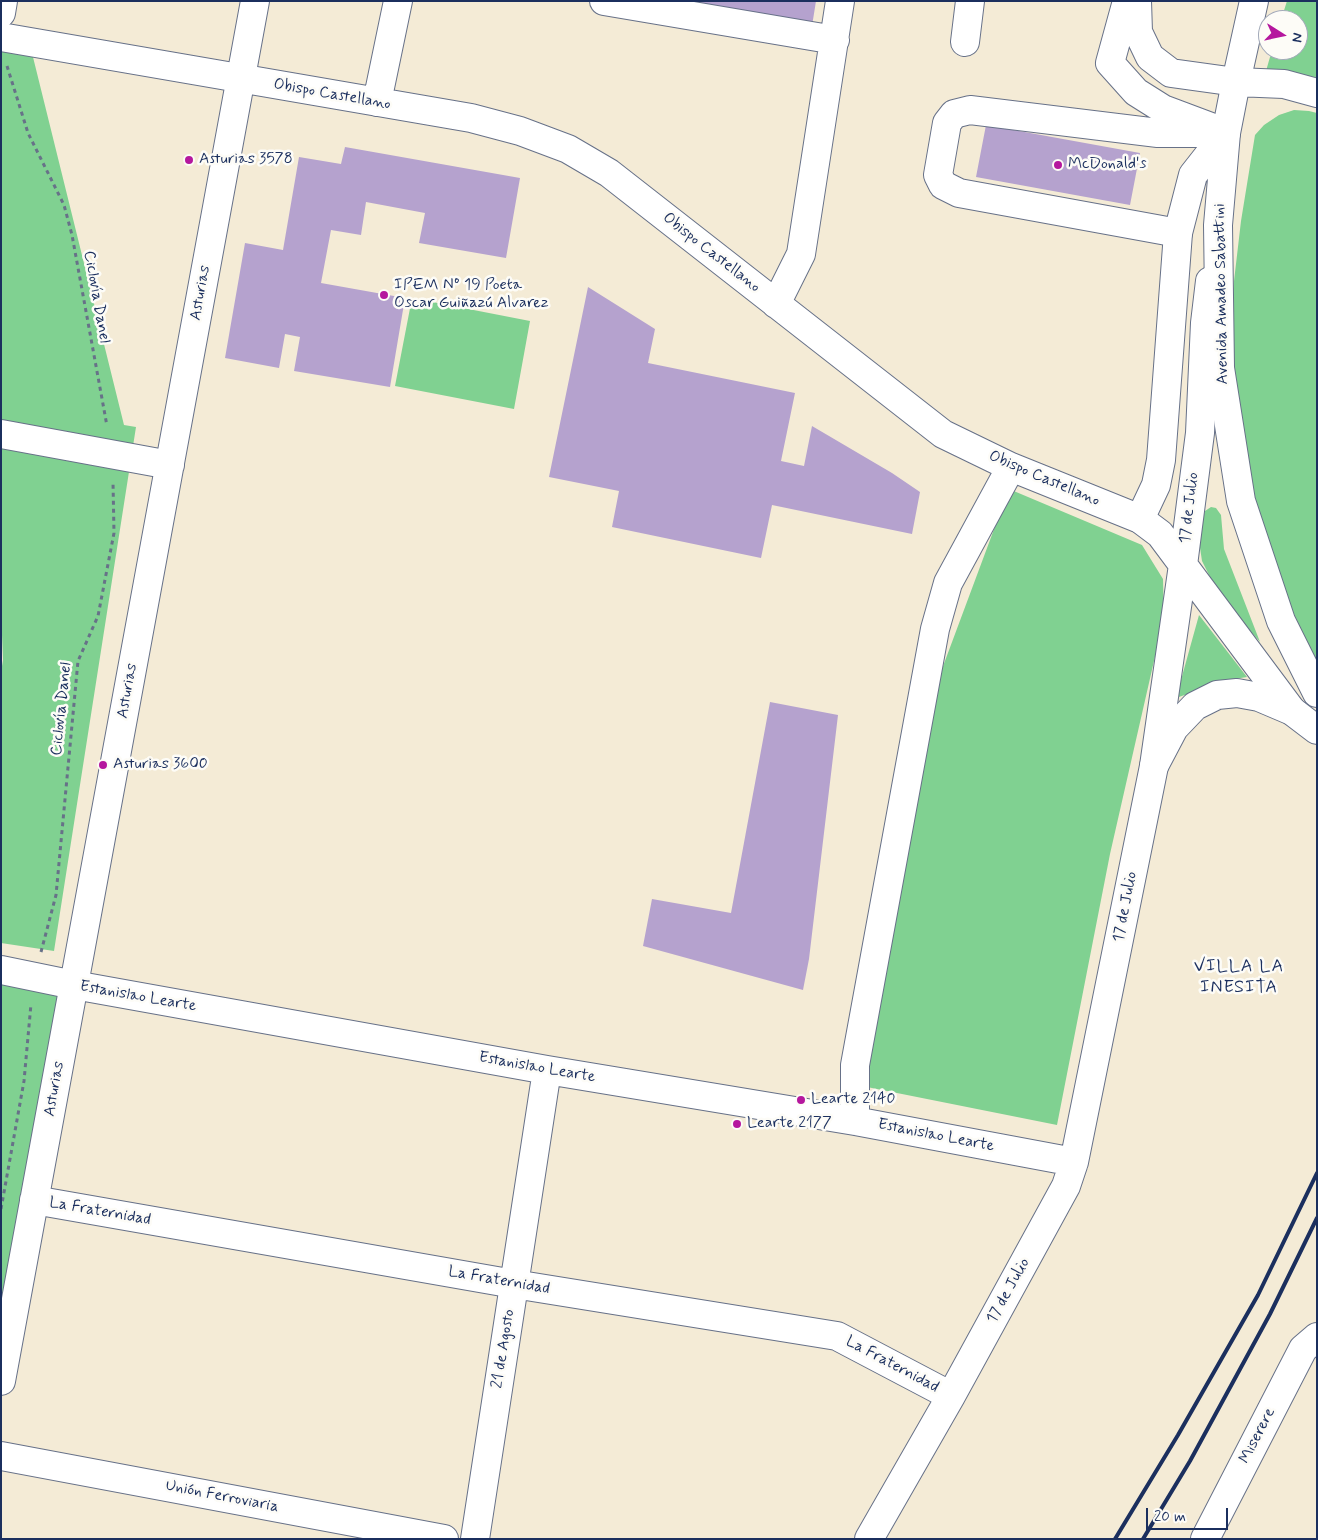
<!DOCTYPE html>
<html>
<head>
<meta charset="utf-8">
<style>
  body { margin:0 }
  #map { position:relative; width:1318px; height:1540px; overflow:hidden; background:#f4ebd6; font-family:Mynerve,sans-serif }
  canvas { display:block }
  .frame { position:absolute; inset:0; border:2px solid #1b2f5e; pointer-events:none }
  .north { position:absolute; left:1258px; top:10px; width:50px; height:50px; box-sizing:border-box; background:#fdfcf7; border:1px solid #a3aaba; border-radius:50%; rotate:100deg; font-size:14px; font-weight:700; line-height:20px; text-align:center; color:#1b2f5e }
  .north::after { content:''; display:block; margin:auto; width:18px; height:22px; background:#b5179e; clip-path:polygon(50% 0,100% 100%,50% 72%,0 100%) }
  .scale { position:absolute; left:1146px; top:1508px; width:82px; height:22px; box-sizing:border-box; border:2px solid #1b2f5e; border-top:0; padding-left:6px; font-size:15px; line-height:18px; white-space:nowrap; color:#1b2f5e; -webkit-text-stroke:4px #fdfcf7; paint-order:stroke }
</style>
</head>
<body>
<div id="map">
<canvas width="1318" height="1540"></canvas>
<div class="frame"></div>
<div class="north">N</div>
<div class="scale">20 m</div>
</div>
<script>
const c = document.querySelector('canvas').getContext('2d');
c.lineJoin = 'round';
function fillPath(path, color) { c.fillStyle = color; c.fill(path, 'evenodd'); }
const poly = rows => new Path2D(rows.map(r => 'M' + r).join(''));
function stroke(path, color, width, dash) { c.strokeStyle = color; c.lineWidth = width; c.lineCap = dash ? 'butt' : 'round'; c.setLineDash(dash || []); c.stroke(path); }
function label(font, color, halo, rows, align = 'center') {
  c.font = font + ' Mynerve,sans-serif'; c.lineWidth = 5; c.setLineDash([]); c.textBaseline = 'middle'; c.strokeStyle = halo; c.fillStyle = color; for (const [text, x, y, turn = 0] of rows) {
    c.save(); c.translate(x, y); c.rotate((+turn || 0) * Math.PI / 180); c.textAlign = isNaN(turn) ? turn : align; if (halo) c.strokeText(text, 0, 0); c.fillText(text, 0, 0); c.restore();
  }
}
fillPath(poly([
  [1287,1,1317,1,1317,77,1290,76,1262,85,1272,50,1298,50,1298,20,1281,20],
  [1,45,31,49,124,425,136,427,54,951,1,943,1,672,3,660,1,610],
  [1294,110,1309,111,1317,113,1317,661,1287,600,1263,532,1249,475,1232,377,1231,327,1234,281,1241,221,1255,135,1264,125,1279,115],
  [412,298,530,321,514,409,395,386],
  [1009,489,1142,545,1163,579,1164,617,1110,854,1057,1125,862,1086,939,677],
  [1211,507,1216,508,1221,515,1224,549,1260,642,1219,595,1202,561,1199,541,1200,529,1205,511],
  [1199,615,1247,677,1228,680,1176,698],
  [1,979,68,990,1,1352]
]), '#80d191');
fillPath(poly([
  [675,1,816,1,812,26],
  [986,125,1140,153,1130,205,976,177],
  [345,147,520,178,506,258,419,243,425,213,366,202,361,235,331,230,321,283,405,298,390,387,294,371,300,337,285,334,279,368,225,358,245,243,283,250,299,157,341,164],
  [588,287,655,329,648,363,795,393,781,461,804,466,812,426,892,473,920,492,912,534,772,505,761,558,612,527,619,491,549,477],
  [770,702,838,715,809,959,803,990,643,946,652,899,731,913]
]), '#b5a2ce');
const minor = poly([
  [604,1,835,40],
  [1127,1,1110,63,1136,92,1163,109,1211,127],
  [1137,1,1138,32,1150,57,1171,73,1236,82],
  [1,13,3,1],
  [1,37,471,118,520,131,568,149,609,173,943,434,1011,467,1140,519,1160,534,1292,711],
  [965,42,970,1],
  [377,102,398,1],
  [1178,233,959,193,943,185,938,175,947,123,954,114,970,110,1158,133,1226,133],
  [776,304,801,254,840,1],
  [1,434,170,465],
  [1,970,74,985,547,1070,855,1121,1074,1162],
  [855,1121,855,1065,935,629,948,583,1011,467],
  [34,1200,514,1284,837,1336,951,1396],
  [1,1381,255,1],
  [1,1456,444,1539],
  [475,1539,547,1070],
  [869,1539,951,1396,1066,1186,1074,1162,1154,766,1183,565,1200,433,1205,323,1210,281],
  [1205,1539,1303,1349,1317,1337]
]);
const major = poly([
  [1254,1,1236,82,1226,133,1218,225,1220,368,1241,501,1281,621,1317,693],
  [1236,82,1284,84,1317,93],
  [1140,519,1156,485,1161,460,1178,233,1193,175,1226,133],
  [1154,766,1174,728,1195,706,1217,695,1237,693,1259,697,1292,711,1317,730]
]);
stroke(minor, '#677188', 30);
stroke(major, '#677188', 30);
stroke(poly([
  [7,66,28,133,64,205,72,235,107,426],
  [41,952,56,895,78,661,98,616,114,533,113,482],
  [1,1209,24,1081,31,1004]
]), '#677188', 3, [4, 4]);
stroke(minor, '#fff', 28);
stroke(major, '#fff', 28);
stroke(poly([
  [1115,1539,1178,1435,1258,1295,1317,1173],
  [1143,1539,1190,1461,1270,1314,1317,1218]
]), '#1b2f5e', 4);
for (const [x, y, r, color] of [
  [189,160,5,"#b5179e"],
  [1058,165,5,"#b5179e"],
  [384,295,5,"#b5179e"],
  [103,765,5,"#b5179e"],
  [801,1100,5,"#b5179e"],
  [737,1124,5,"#b5179e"]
]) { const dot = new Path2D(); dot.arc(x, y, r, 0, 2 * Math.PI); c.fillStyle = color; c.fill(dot); stroke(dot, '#fdfcf7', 2); }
label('16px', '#1b2f5e', '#fdfcf7', [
  ["Obispo Castellano",332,95,10],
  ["Obispo Castellano",711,253,38],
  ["Asturias",201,293,-80],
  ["Avenida Amadeo Sabattini",1222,294,-91],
  ["Ciclovía Danel",96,297,80],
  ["Obispo Castellano",1044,479,23],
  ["17 de Julio",1190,508,-83],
  ["Asturias",128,691,-80],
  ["Ciclovía Danel",62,709,-84],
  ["17 de Julio",1126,907,-79],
  ["Estanislao Learte",138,997,10],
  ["Estanislao Learte",537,1068,10],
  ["Asturias",55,1089,-80],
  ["Estanislao Learte",936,1136,11],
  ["La Fraternidad",100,1212,10],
  ["La Fraternidad",499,1281,10],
  ["17 de Julio",1009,1291,-61],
  ["21 de Agosto",504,1349,-81],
  ["La Fraternidad",892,1365,28],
  ["Miserere",1258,1436,-63],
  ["Unión Ferroviaria",222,1497,11]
]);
label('16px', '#1b2f5e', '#fdfcf7', [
  ["Asturias 3578",199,160],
  ["McDonald's",1068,165],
  ["IPEM Nº 19 Poeta",394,286],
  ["Oscar Guiñazú Alvarez",394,304],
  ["Asturias 3600",113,765],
  ["Learte 2140",811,1100],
  ["Learte 2177",747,1124]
], 'left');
c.letterSpacing = '1px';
label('18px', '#1b2f5e', '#fdfcf7', [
  ["VILLA LA",1239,967],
  ["INESITA",1239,988]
]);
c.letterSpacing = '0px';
</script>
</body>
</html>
